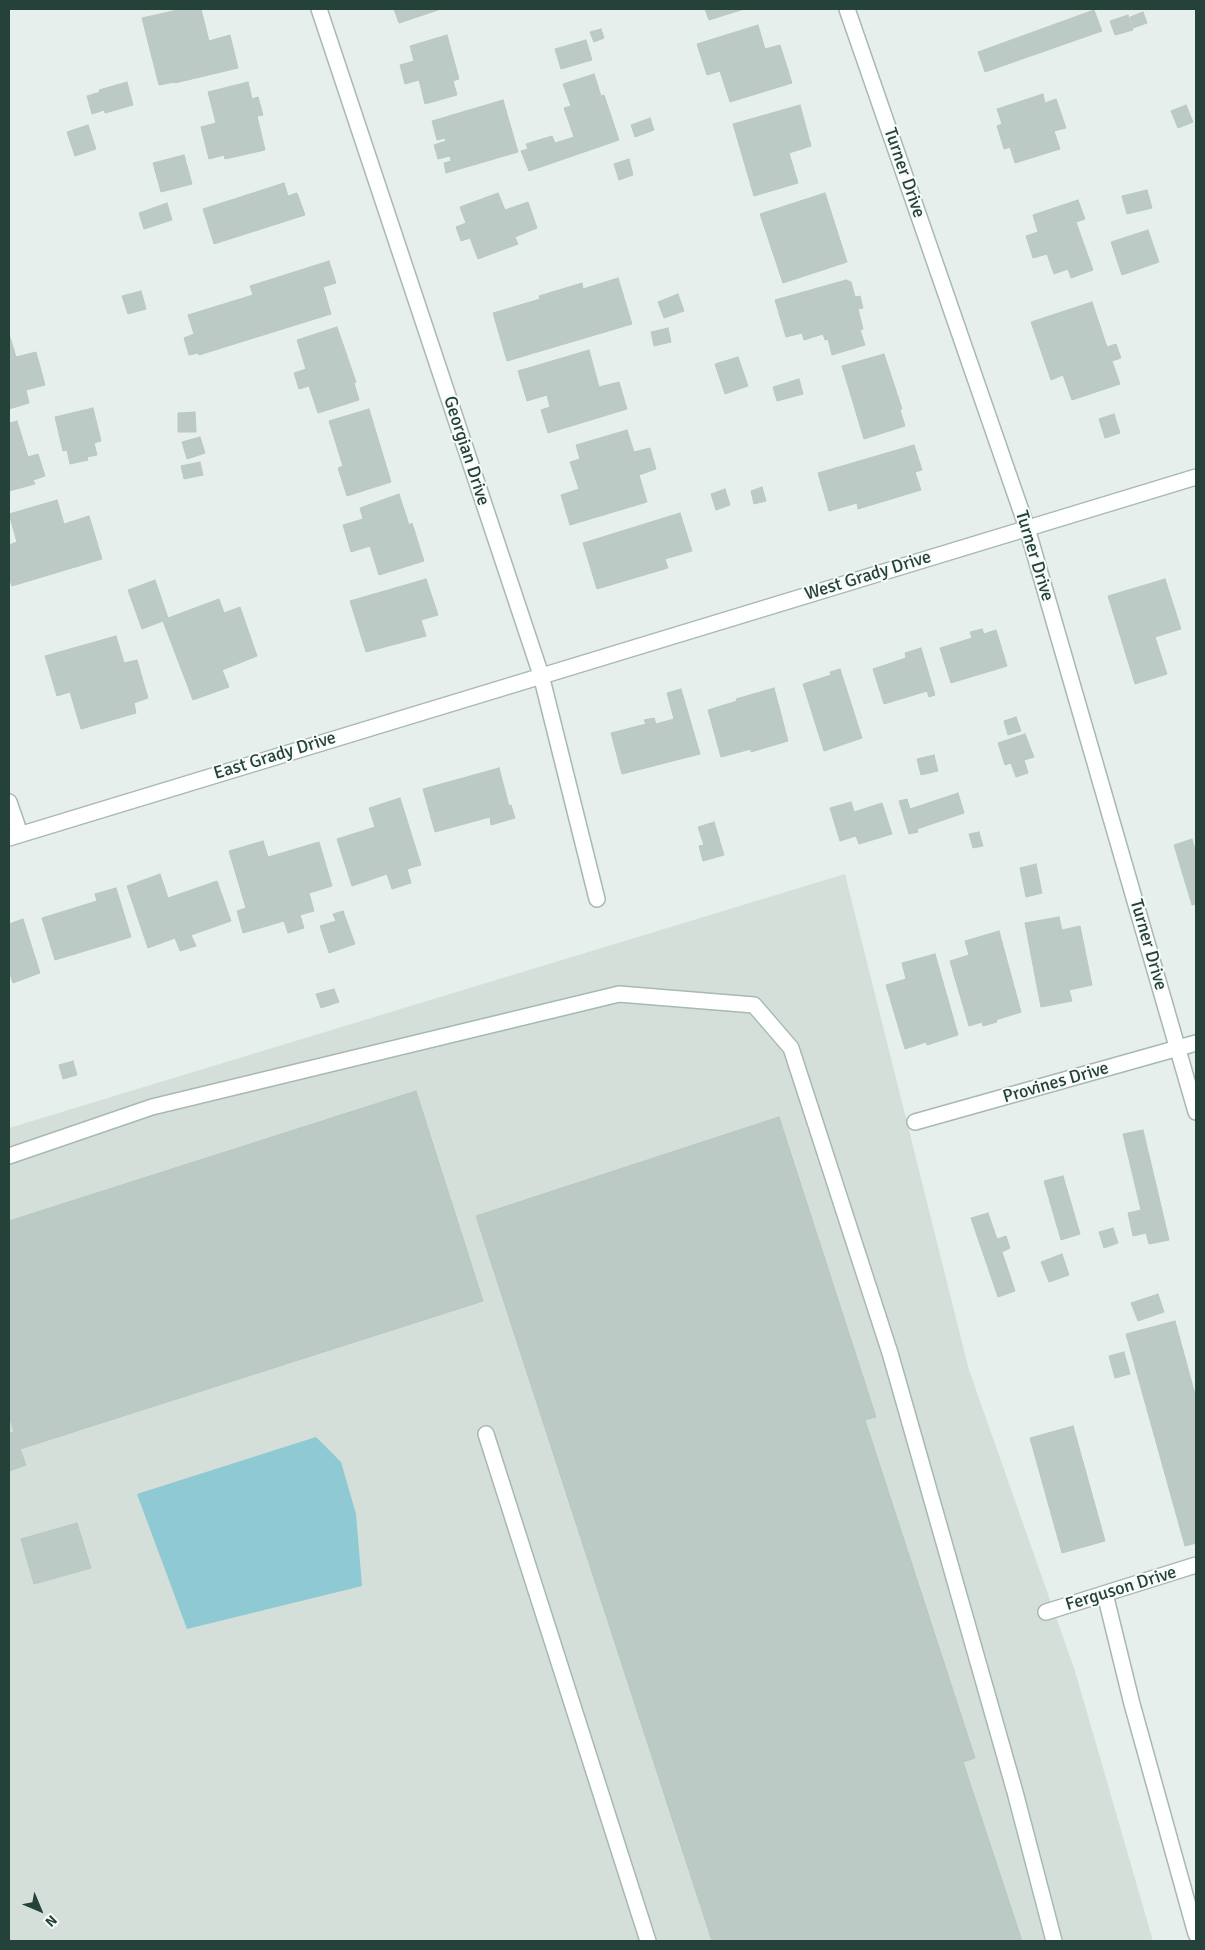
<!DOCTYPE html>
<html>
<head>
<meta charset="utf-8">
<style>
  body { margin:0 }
  #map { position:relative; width:1205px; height:1950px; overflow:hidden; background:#e6efeb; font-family:Signika,sans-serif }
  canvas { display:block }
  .frame { position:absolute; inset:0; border:10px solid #24423a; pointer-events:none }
  .north { position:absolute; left:15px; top:1885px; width:50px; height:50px; -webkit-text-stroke:4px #f7fbf9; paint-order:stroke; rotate:135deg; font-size:14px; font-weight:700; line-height:20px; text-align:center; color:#24423a }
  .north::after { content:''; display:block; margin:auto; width:18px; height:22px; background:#24423a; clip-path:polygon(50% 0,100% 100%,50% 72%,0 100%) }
</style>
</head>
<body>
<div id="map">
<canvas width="1205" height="1950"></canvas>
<div class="frame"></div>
<div class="north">N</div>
</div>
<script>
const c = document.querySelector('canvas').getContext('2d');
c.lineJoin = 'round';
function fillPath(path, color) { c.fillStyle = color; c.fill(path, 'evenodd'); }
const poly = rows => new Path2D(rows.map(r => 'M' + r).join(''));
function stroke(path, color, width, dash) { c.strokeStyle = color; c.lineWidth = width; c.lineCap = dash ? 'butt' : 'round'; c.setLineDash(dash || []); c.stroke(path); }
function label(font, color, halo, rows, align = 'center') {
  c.font = font + ' Signika,sans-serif'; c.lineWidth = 4; c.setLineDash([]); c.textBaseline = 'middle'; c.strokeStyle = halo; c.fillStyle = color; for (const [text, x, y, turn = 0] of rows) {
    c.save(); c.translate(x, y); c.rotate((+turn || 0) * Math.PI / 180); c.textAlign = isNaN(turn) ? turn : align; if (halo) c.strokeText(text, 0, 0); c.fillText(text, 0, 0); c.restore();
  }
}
fillPath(poly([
  [845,874,969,1370,1075,1671,1153,1941,9,1941,9,1128]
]), '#d4dfda');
fillPath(poly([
  [316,1437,341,1462,356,1514,362,1586,187,1629,137,1494]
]), '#8ec9d4');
const building = poly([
  [182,9,201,9,209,41,230,35,238,68,175,83,175,82,159,85,142,18,182,9],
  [394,9,441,9,399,23,394,9],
  [705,9,744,9,709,20,705,9],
  [1094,10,1102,31,985,72,978,52,1094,10],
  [1143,12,1147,23,1133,28,1130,17,1143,12],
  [1128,15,1133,30,1115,35,1110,21,1128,15],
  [758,25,765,49,780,45,792,83,730,102,720,71,707,75,697,44,758,25],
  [601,29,604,38,594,42,590,32,601,29],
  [447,35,459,79,453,81,457,95,425,104,419,80,405,84,400,65,414,61,410,46,447,35],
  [586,40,592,60,561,69,555,49,586,40],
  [594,74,601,96,604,95,619,140,529,171,521,151,528,149,526,144,552,136,555,143,574,137,564,108,571,106,563,84,594,74],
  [127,82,133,105,105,113,104,110,92,114,87,96,100,92,99,90,127,82],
  [248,82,252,99,258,97,263,115,257,116,265,150,225,159,224,155,209,159,201,127,216,123,208,92,248,82],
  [1043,94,1045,103,1056,99,1066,128,1054,131,1060,149,1015,163,1010,147,1004,149,997,126,1002,124,997,109,1043,94],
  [503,100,518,152,446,173,444,163,451,161,450,156,438,159,434,145,446,141,445,138,437,140,432,121,503,100],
  [800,105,811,146,789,153,798,183,754,196,733,124,800,105],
  [1186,105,1193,122,1178,128,1171,111,1186,105],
  [650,118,654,130,635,137,631,125,650,118],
  [88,125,96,149,75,156,67,132,88,125],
  [184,155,192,184,161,192,153,163,184,155],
  [629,159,633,175,619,180,614,164,629,159],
  [284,183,288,196,297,193,305,215,214,244,203,209,284,183],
  [1147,190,1152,208,1127,214,1122,196,1147,190],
  [498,193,505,210,528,202,537,228,515,237,518,244,478,259,470,238,461,241,456,227,466,223,460,207,498,193],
  [825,193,847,262,783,283,760,214,825,193],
  [1078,200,1085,219,1076,222,1093,270,1071,278,1068,269,1054,274,1047,254,1033,258,1026,236,1038,232,1033,215,1078,200],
  [167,203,172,220,144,229,139,213,167,203],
  [1148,230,1159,262,1122,275,1111,242,1148,230],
  [329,261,336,283,323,287,331,314,199,355,198,353,189,355,184,338,194,334,188,315,253,295,250,286,329,261],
  [618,278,632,324,507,361,493,313,540,299,539,296,582,283,583,289,618,278],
  [846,280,851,282,855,297,860,296,863,308,858,309,863,329,860,330,865,345,832,355,828,339,825,340,823,334,804,340,802,333,786,337,775,300,846,280],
  [141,291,146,309,128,314,122,296,141,291],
  [678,294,684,311,664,318,658,302,678,294],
  [1092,302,1107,347,1116,344,1121,358,1112,361,1120,384,1072,400,1063,375,1051,380,1031,322,1092,302],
  [337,327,356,382,354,383,359,400,318,413,309,386,299,389,294,373,306,369,297,340,337,327],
  [668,328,671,342,654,346,651,332,668,328],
  [9,334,16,357,36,352,45,385,26,390,29,403,9,409,9,334],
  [589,350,599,387,619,382,627,409,548,433,541,410,550,407,547,395,527,401,518,371,589,350],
  [884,354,902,409,900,410,905,426,864,439,842,366,884,354],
  [738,357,748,386,725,394,715,364,738,357],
  [799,379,803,394,777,401,773,387,799,379],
  [93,408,101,441,94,443,97,455,87,457,88,460,70,464,67,450,63,451,55,417,93,408],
  [369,409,391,482,347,496,338,468,343,466,329,421,369,409],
  [195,412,196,432,178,432,178,413,195,412],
  [1114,414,1120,433,1105,438,1099,419,1114,414],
  [17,421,28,457,38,454,45,476,33,480,35,484,9,491,9,423,17,421],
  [627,430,634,452,650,448,656,469,639,475,647,502,570,525,561,495,579,489,570,462,580,459,576,445,627,430],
  [200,437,205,453,187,459,182,442,200,437],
  [914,445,922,470,915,472,921,490,858,509,857,503,829,511,818,473,914,445],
  [200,462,203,475,184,479,181,466,200,462],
  [762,487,766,501,754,504,751,491,762,487],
  [725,489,730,505,716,510,711,494,725,489],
  [399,494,409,525,412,523,424,561,379,575,370,546,351,552,343,525,363,519,360,508,399,494],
  [57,500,64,524,89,516,102,559,12,586,9,577,9,545,17,542,9,514,57,500],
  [680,513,692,551,665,559,668,568,597,589,583,543,680,513],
  [426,579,438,615,421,620,426,636,366,652,350,601,426,579],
  [1165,579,1181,629,1155,637,1167,674,1135,684,1108,596,1165,579],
  [155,580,168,618,219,599,224,613,240,607,257,656,222,670,229,687,193,700,163,621,142,629,128,590,155,580],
  [982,629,984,634,996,630,1007,666,951,683,940,648,972,638,970,632,982,629],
  [116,636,124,663,137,660,148,698,134,703,136,713,81,729,70,692,57,696,45,656,116,636],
  [921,648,935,695,929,697,927,691,884,704,873,669,906,658,905,653,921,648],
  [840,669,862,738,824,751,803,684,831,675,830,672,840,669],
  [774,688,788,741,751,752,751,749,721,757,708,710,737,701,736,699,774,688],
  [681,689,700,754,622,774,611,733,646,724,644,720,654,718,656,724,674,719,667,693,681,689],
  [1016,717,1021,731,1008,735,1004,721,1016,717],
  [1025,734,1034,757,1024,760,1028,773,1016,777,1011,763,1005,765,998,743,1025,734],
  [934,755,938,771,921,775,917,759,934,755],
  [499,768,509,806,511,805,515,818,491,825,490,817,435,832,423,789,499,768],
  [958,793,964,813,917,829,918,832,909,834,899,801,907,799,910,809,958,793],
  [400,798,421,865,407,869,411,883,392,889,387,874,352,886,337,839,375,827,369,808,400,798],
  [851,802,854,812,882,803,892,834,859,844,856,836,840,841,830,808,851,802],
  [714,822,724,855,703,861,699,846,704,845,698,827,714,822],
  [979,832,983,846,973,848,969,834,979,832],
  [1192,839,1196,854,1196,904,1192,905,1174,845,1192,839],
  [263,841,268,857,319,842,332,886,309,893,314,911,300,915,304,928,288,933,284,921,243,933,237,911,246,908,229,851,263,841],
  [1036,864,1042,893,1026,897,1020,868,1036,864],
  [160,874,168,898,217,881,231,921,191,935,196,946,180,951,175,938,148,948,127,886,160,874],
  [116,888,131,937,55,960,42,918,97,901,95,894,116,888],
  [343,911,355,944,329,953,320,926,336,921,333,914,343,911],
  [1059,917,1062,930,1080,926,1092,985,1069,990,1072,1001,1041,1007,1025,923,1059,917],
  [23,919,40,973,13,983,9,971,9,924,23,919],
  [999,931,1021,1012,996,1020,997,1022,983,1026,982,1022,969,1026,950,961,969,955,965,941,999,931],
  [935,954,958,1035,927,1045,926,1042,905,1049,886,985,906,979,902,963,935,954],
  [334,989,339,1002,321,1008,316,994,334,989],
  [73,1061,77,1075,63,1079,59,1065,73,1061],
  [416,1091,483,1301,20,1449,26,1465,9,1471,9,1433,14,1432,9,1416,9,1221,416,1091],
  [779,1117,876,1417,865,1420,975,1758,963,1762,1022,1941,712,1941,476,1216,779,1117],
  [1143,1130,1169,1240,1149,1244,1146,1233,1133,1236,1128,1213,1141,1210,1123,1134,1143,1130],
  [1063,1176,1080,1234,1061,1240,1044,1181,1063,1176],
  [988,1213,997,1239,1006,1236,1010,1248,1002,1252,1015,1291,998,1297,971,1218,988,1213],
  [1113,1228,1118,1243,1104,1248,1099,1232,1113,1228],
  [1062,1254,1069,1275,1049,1282,1041,1262,1062,1254],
  [1158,1294,1164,1312,1138,1321,1131,1303,1158,1294],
  [1175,1321,1196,1398,1196,1543,1185,1546,1126,1334,1175,1321],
  [1124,1352,1130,1374,1115,1378,1109,1356,1124,1352],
  [1073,1426,1105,1541,1062,1553,1030,1438,1073,1426],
  [77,1523,91,1568,34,1584,21,1539,77,1523]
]);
fillPath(building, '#bbcac4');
stroke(building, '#b8c9c2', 1);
const lane = poly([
  [9,1156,152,1107,619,994,754,1005,791,1048,890,1353,1015,1792,1054,1941],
  [486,1434,648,1941],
  [1105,1594,1132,1704,1196,1934]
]);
const street = poly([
  [319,9,541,675,597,899],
  [847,9,1027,528,1196,1112],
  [9,802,20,834],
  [9,838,1196,477],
  [915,1122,1196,1043],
  [1046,1612,1196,1565]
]);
stroke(lane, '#a8b8b2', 18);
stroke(street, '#a8b8b2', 18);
stroke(lane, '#fff', 15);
stroke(street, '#fff', 15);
label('18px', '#24423a', '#f7fbf9', [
  ["Turner Drive",904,173,71],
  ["Georgian Drive",466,451,72],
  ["Turner Drive",1034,556,73],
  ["West Grady Drive",868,576,-17],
  ["East Grady Drive",275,756,-17],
  ["Turner Drive",1148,945,74],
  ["Provines Drive",1056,1083,-16],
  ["Ferguson Drive",1121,1589,-17]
]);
</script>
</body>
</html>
